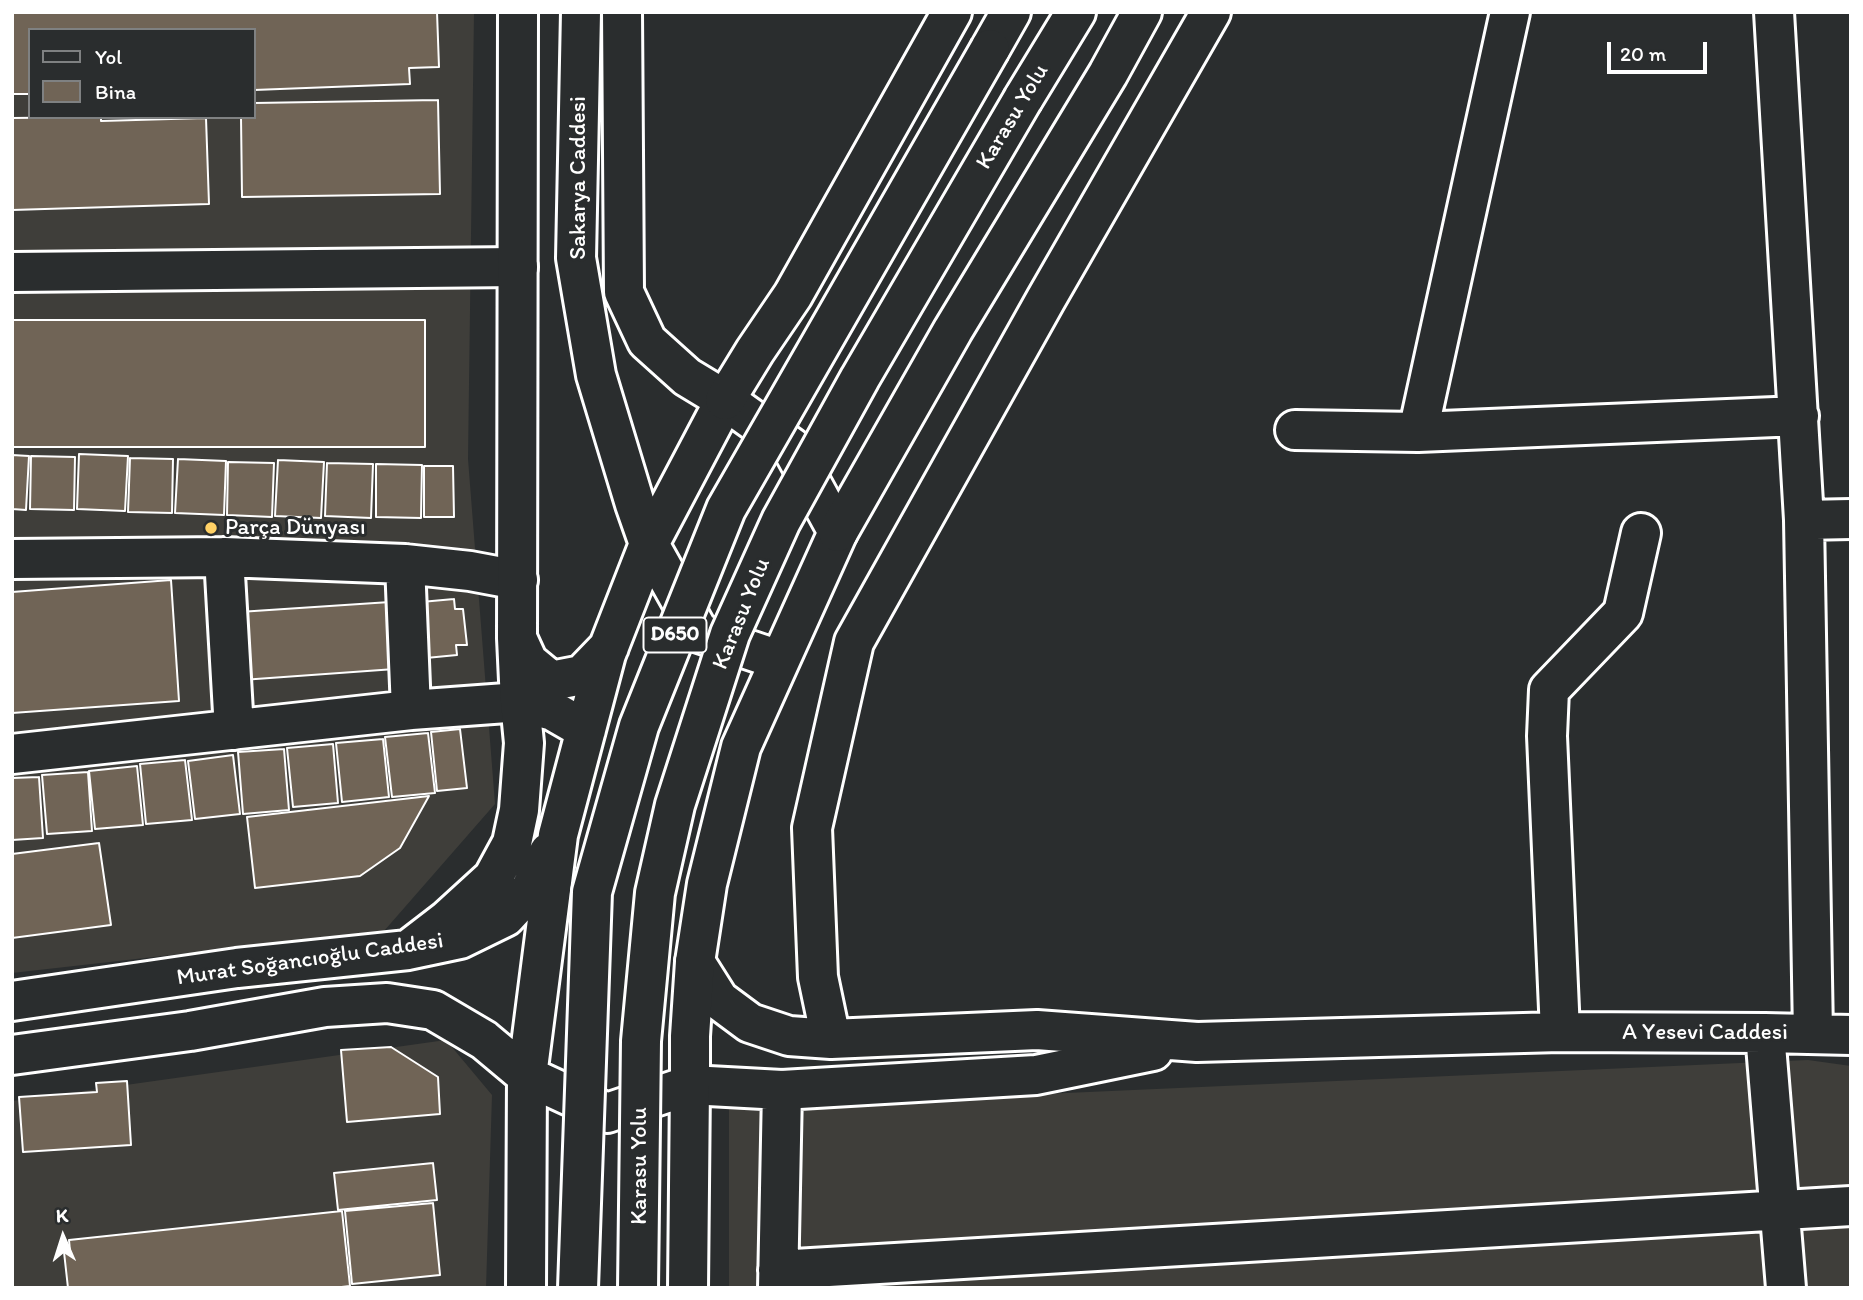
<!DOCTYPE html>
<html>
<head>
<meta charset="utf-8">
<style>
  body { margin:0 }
  #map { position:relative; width:1863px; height:1300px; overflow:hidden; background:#2a2d2e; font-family:Itim,sans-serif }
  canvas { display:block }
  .frame { position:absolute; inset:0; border:14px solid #fff; pointer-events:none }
  .legend { position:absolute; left:28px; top:28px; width:228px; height:91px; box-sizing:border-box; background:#2a2d2e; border:2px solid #7f8182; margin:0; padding:9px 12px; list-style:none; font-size:21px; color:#fff }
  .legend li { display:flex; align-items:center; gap:14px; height:35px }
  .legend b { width:35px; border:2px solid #7f8182 }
  .north { position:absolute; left:28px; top:1202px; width:70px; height:70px; -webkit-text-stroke:5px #2a2d2e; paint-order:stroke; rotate:357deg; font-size:19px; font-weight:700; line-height:28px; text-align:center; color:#fff }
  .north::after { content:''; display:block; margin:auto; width:24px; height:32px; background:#fff; clip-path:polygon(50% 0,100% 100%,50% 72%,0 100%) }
  .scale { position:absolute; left:1607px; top:42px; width:100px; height:32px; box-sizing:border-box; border:4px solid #fff; border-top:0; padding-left:9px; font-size:21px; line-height:24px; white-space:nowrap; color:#fff; -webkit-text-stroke:5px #2a2d2e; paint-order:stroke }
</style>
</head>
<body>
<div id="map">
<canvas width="1863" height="1300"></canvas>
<div class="frame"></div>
<ul class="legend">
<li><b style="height:9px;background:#2a2d2e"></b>Yol</li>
<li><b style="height:19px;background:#706456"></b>Bina</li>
</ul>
<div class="north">K</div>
<div class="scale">20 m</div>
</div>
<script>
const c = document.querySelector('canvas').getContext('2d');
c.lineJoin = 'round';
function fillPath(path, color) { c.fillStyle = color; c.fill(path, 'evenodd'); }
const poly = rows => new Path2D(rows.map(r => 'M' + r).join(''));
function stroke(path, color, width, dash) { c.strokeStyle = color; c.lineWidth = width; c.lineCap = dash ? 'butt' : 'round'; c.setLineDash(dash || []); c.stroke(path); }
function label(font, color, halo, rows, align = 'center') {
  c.font = font + ' Itim,sans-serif'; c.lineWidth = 6; c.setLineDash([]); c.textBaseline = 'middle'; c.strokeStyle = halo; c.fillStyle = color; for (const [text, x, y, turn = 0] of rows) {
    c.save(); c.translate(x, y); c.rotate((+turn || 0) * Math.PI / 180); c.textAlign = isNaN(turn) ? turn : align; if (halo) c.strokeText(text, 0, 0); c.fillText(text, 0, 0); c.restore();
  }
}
fillPath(poly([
  [12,12,474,12,468,459,495,804,384,931,12,973],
  [30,30,254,30,254,117,30,117],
  [446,1040,492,1095,486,1288,12,1288,12,1101],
  [1808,1060,1851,1066,1851,1288,729,1288,729,1108]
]), '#3f3e3a');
const building = poly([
  [12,12,437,12,439,67,409,68,410,84,254,90,254,30,30,30,30,94,12,94,12,12],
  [438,100,440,194,242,197,241,117,254,117,254,103,438,100],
  [101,117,101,121,206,118,209,204,12,210,12,118,101,117],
  [12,320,425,320,425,447,12,447,12,320],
  [79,454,128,456,125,511,77,509,79,454],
  [12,455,29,456,26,510,12,509,12,455],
  [31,456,75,457,74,510,30,509,31,456],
  [130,458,173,459,172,513,128,512,130,458],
  [178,459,226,461,224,515,175,513,178,459],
  [278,460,324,462,321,518,275,516,278,460],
  [228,462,274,463,272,517,227,515,228,462],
  [327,463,373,464,371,518,325,516,327,463],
  [376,464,422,465,421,518,376,517,376,464],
  [424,466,453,466,454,517,424,517,424,466],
  [171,580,179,701,12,713,12,592,171,580],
  [454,599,455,609,463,609,467,645,456,645,457,655,426,658,421,602,454,599],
  [390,602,395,669,242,680,239,612,390,602],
  [460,729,467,788,437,791,431,732,460,729],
  [428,733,435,793,392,797,385,737,428,733],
  [383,739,389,797,342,802,336,743,383,739],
  [333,744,338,803,293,807,287,748,333,744],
  [284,749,289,810,243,814,238,752,284,749],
  [233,755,240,814,195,819,188,761,233,755],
  [185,760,192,820,146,824,140,764,185,760],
  [137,766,143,825,95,829,89,771,137,766],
  [88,772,92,831,47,834,42,775,88,772],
  [39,777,43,838,12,840,12,778,39,777],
  [429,796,400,848,360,876,255,888,247,817,429,796],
  [99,843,111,925,12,938,12,854,99,843],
  [391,1047,438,1077,440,1114,347,1122,341,1050,391,1047],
  [127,1081,131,1145,23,1152,19,1097,97,1092,96,1083,127,1081],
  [433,1163,437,1200,338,1210,334,1173,433,1163],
  [433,1203,440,1275,352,1284,345,1211,433,1203],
  [342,1211,350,1286,333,1288,68,1288,64,1252,70,1251,69,1240,342,1211]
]);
fillPath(building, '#706456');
stroke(building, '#fff', 2);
const minor = poly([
  [1774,12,1804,520,1813,1034],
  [12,272,518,267],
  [1295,430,1418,432,1799,416],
  [1418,432,1510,12],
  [1804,520,1851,519],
  [224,557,234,730],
  [12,559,224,557,405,564,470,571,518,580],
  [405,564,411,710],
  [12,754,411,710,520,702],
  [695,962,719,1000,750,1023,789,1036,831,1039,1037,1030,1197,1042,1560,1032,1765,1033,1851,1035],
  [1560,1032,1547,736,1549,690,1623,613,1641,533],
  [1765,1033,1786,1288],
  [831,1039,818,977,812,828,854,642,1046,299,1211,12],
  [690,1085,782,1090,1036,1075,1153,1051],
  [778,1270,1851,1206],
  [778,1288,782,1090]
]);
const major = poly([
  [581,12,576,258,596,375,635,504,649,544,699,633,779,660],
  [517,638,528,662,551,681,582,675,609,647],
  [520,702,553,711,586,730],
  [408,950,447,920,493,878,512,843,519,810,524,743,520,702,517,638,518,12],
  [12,1001,237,968,408,950,460,939,505,917,530,890,549,852],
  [12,1055,190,1031,325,1007,387,1003,433,1010,484,1040,527,1076,607,1113,690,1085,690,1036,695,962,707,884,741,747,838,532,792,448,725,400,687,377,647,341,624,292,622,12],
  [526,1288,527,1076,558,835,606,654,649,544,725,400],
  [688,1288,690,1085]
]);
const highway = poly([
  [990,49,1011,12],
  [1023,99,1076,12],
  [725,400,755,351,793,295,952,12],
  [838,532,953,330,1108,74,1142,12]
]);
stroke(minor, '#fff', 44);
stroke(major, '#fff', 44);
stroke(highway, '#fff', 44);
stroke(minor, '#2a2d2e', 38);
stroke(major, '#2a2d2e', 38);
stroke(highway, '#2a2d2e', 38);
const highwayBridge = poly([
  [578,1288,592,892,639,726,726,509,990,49],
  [638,1288,641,1041,655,893,675,805,730,634,781,521,860,378,1023,99]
]);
stroke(highwayBridge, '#fff', 44, []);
stroke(highwayBridge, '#2a2d2e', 38);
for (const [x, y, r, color] of [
  [211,528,7,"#ffd166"]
]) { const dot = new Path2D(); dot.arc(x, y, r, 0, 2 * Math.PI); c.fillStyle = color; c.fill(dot); stroke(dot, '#2a2d2e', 2.5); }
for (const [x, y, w] of [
  [675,635,63]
]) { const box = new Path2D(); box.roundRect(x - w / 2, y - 17.5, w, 35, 5); c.fillStyle = '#2a2d2e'; c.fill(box); stroke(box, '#fff', 2); }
label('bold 21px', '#fff', null, [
  ["D650",675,635]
]);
label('23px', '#fff', '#2a2d2e', [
  ["Karasu Yolu",1013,117,-59],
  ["Sakarya Caddesi",579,178,-90],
  ["Karasu Yolu",742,614,-68],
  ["Murat Soğancıoğlu Caddesi",310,960,-8],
  ["A Yesevi Caddesi",1705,1033],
  ["Karasu Yolu",640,1166,-90]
]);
label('23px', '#fff', '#2a2d2e', [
  ["Parça Dünyası",225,528]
], 'left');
</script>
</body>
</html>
